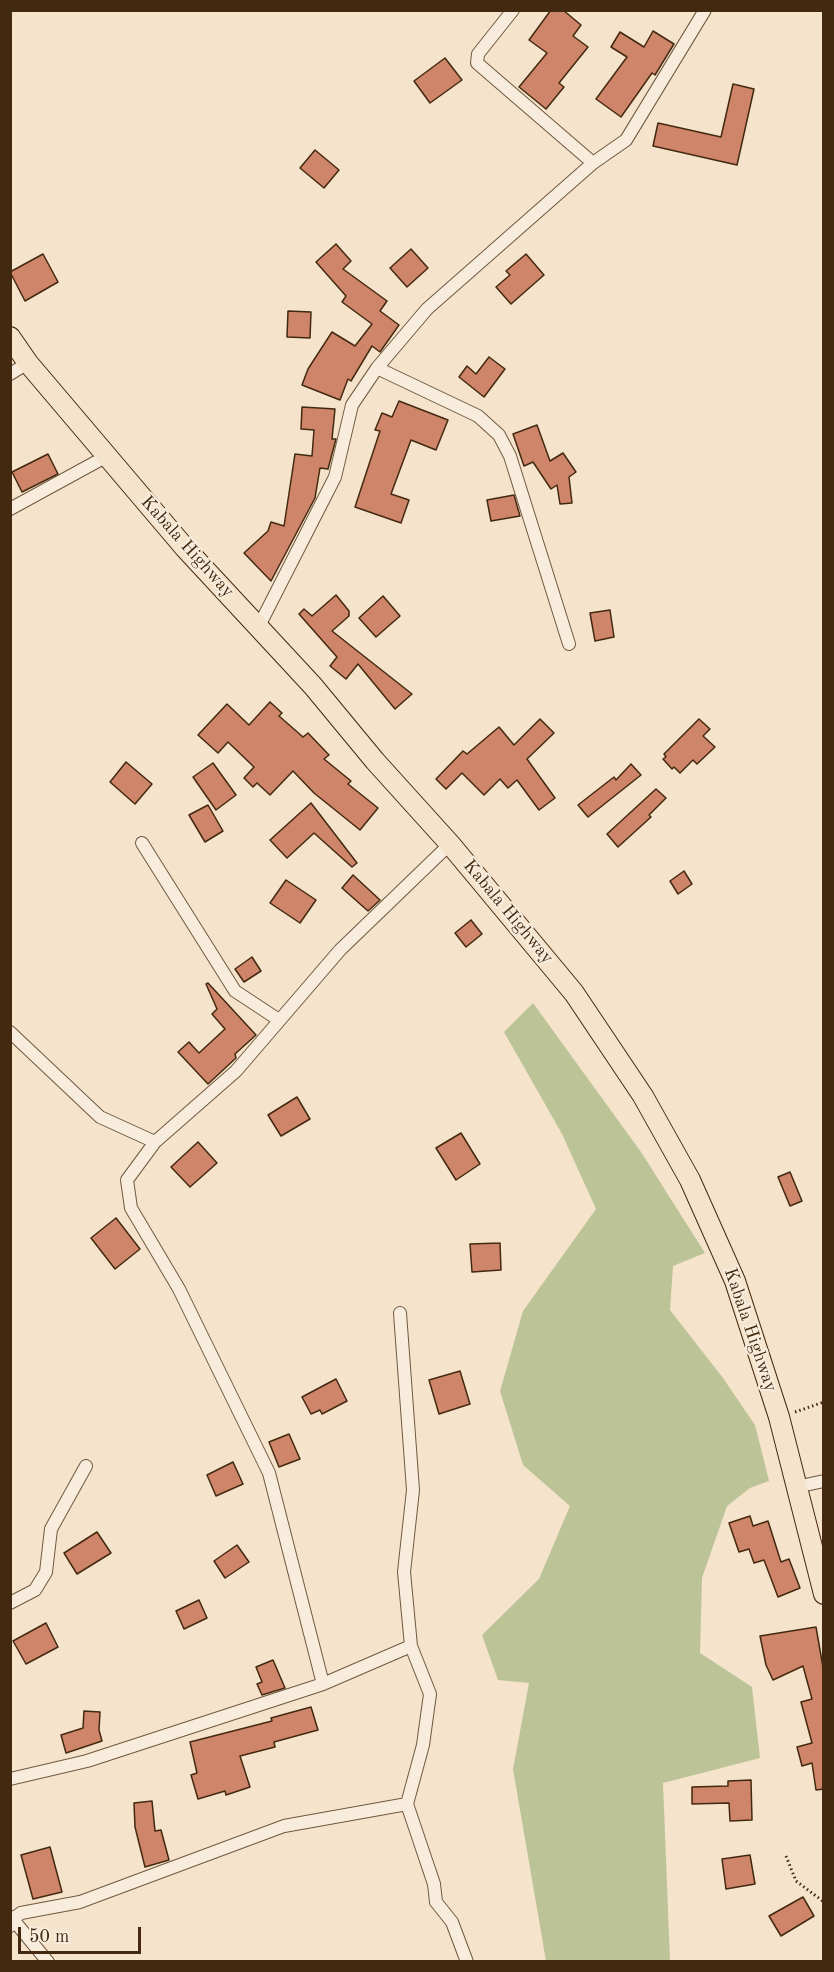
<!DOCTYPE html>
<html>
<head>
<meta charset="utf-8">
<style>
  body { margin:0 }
  #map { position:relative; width:834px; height:1972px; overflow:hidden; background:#f5e3cb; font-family:"Old Standard TT",serif }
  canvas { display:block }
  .frame { position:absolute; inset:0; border:12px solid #43290f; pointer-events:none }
  .scale { position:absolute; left:18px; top:1927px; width:123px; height:27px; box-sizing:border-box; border:3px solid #43290f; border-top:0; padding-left:8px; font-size:18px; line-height:21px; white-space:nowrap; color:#43290f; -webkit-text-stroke:4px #f8eddd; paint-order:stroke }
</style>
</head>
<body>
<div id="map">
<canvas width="834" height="1972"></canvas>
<div class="frame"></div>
<div class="scale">50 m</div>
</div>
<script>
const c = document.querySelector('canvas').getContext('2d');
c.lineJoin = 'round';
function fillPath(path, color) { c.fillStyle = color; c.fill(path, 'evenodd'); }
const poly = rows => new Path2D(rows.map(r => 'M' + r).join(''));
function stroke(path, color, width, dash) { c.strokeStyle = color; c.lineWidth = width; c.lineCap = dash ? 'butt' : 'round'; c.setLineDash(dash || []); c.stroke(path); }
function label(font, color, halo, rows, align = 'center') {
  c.font = font + ' "Old Standard TT",serif'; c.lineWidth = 4.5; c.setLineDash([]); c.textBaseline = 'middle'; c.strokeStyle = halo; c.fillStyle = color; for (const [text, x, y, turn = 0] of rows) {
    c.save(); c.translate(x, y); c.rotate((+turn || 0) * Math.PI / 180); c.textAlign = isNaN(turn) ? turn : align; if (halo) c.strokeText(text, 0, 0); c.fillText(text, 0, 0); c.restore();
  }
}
fillPath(poly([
  [533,1003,641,1152,705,1253,673,1266,670,1310,723,1378,755,1425,769,1481,750,1488,727,1506,702,1578,700,1653,752,1687,760,1758,663,1783,670,1961,546,1961,513,1769,529,1683,498,1680,482,1635,539,1579,570,1506,523,1465,500,1391,523,1311,596,1209,562,1134,504,1032]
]), '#bcc497');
const building = poly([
  [551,10,563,10,581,25,573,36,588,47,559,83,564,87,546,109,519,87,547,53,529,40,551,10],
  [653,31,674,44,655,75,652,73,621,117,596,99,627,57,611,47,620,32,644,47,653,31],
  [445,58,462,80,430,103,414,81,445,58],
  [733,84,754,89,737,165,653,146,658,123,721,137,733,84],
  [315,150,339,170,324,188,300,168,315,150],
  [336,244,351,261,343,269,387,301,380,311,399,325,380,352,372,346,351,381,348,379,340,400,302,385,308,369,332,332,355,346,372,324,342,302,346,296,316,262,336,244],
  [411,249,428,268,407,287,390,268,411,249],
  [43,254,58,282,25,301,10,272,43,254],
  [526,254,544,275,511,304,496,287,510,275,506,271,526,254],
  [288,311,311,312,310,338,287,337,288,311],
  [489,357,505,369,484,397,459,377,467,366,476,374,489,357],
  [399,401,448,420,436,450,411,440,391,494,409,500,401,523,355,507,380,431,375,430,382,413,392,417,399,401],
  [302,407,335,409,332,439,336,439,328,469,320,468,315,498,271,581,244,553,268,531,271,522,284,526,295,454,312,456,314,430,301,429,302,407],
  [537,425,550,461,563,453,576,472,569,477,572,503,560,504,557,485,551,489,533,462,524,466,513,434,537,425],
  [48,454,58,474,22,492,12,472,48,454],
  [514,495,520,516,491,521,487,500,514,495],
  [336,595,349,611,349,616,332,631,412,694,395,709,358,664,346,679,330,666,337,657,299,614,304,609,312,616,336,595],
  [383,596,400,616,376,637,359,618,383,596],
  [610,610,614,637,595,641,590,613,610,610],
  [270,702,282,713,279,716,303,737,308,733,329,755,324,759,351,781,348,784,378,808,360,830,314,793,293,771,270,795,257,783,253,787,244,778,254,767,228,742,218,753,198,735,227,704,249,725,270,702],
  [540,719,554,733,527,759,555,798,539,810,517,780,508,788,500,779,484,795,462,773,446,789,436,779,463,751,467,754,499,727,514,745,540,719],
  [699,719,710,729,703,736,715,747,697,764,693,760,680,773,674,767,672,769,663,759,666,757,664,754,699,719],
  [126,762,152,784,135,804,110,782,126,762],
  [213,763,236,795,216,810,193,777,213,763],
  [631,764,641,775,588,817,578,805,614,777,616,780,631,764],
  [656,789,666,798,649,815,651,817,618,847,607,834,656,789],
  [311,803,357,863,352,867,314,833,287,858,270,840,311,803],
  [208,805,223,831,205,842,189,815,208,805],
  [684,871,692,884,678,894,670,881,684,871],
  [353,875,380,900,368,911,342,888,353,875],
  [286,880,316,900,300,923,270,903,286,880],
  [471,920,482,934,466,947,455,933,471,920],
  [252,957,261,971,244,982,235,969,252,957],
  [208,983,256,1035,235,1054,236,1058,208,1084,178,1052,189,1042,199,1053,225,1029,212,1014,217,1009,206,984,208,983],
  [297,1097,310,1119,281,1136,268,1115,297,1097],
  [461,1133,480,1164,456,1180,436,1148,461,1133],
  [198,1142,217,1163,190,1187,171,1167,198,1142],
  [790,1172,802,1201,790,1206,778,1177,790,1172],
  [116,1218,140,1249,115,1269,91,1238,116,1218],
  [500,1243,501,1270,472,1272,470,1244,500,1243],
  [460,1371,470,1404,439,1414,429,1380,460,1371],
  [336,1379,347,1401,322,1414,320,1410,311,1414,302,1397,336,1379],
  [289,1434,300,1459,279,1467,269,1442,289,1434],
  [233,1462,243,1484,216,1496,207,1475,233,1462],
  [750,1516,753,1526,768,1521,781,1562,789,1559,800,1588,778,1597,764,1560,754,1563,749,1549,739,1552,729,1523,750,1516],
  [97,1532,111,1553,77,1574,64,1553,97,1532],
  [237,1545,249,1562,225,1578,214,1561,237,1545],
  [199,1600,207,1618,184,1629,176,1611,199,1600],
  [46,1623,58,1647,26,1664,13,1641,46,1623],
  [816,1627,824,1673,824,1789,816,1790,812,1763,802,1766,797,1747,812,1743,801,1702,812,1699,803,1666,773,1680,766,1665,760,1636,816,1627],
  [273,1660,285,1688,262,1695,257,1684,262,1682,256,1667,273,1660],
  [311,1707,318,1730,274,1742,275,1747,240,1756,250,1787,226,1795,225,1791,198,1799,191,1775,197,1773,190,1742,272,1721,271,1718,311,1707],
  [84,1711,100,1712,99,1730,102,1741,66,1753,61,1735,83,1728,84,1711],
  [751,1780,752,1820,730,1821,729,1803,692,1804,692,1787,728,1786,728,1781,751,1780],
  [152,1801,155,1831,161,1830,169,1860,145,1867,135,1827,134,1803,152,1801],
  [50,1847,62,1892,33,1899,21,1855,50,1847],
  [750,1855,755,1884,726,1889,722,1859,750,1855],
  [803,1897,814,1916,781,1936,769,1916,803,1897]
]);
fillPath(building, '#ce856a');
stroke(building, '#43290f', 1.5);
const street = poly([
  [513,10,478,54,477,63,593,163],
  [377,368,478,416,499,435,510,456,569,644],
  [10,374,28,363],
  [10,509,107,456],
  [259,626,335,477,352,405,377,368,427,309,593,163,626,140,705,10],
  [142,843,235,991,279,1020],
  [10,1032,100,1117,155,1142],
  [400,1313,413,1490,404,1572,411,1646,430,1694,423,1745,407,1804],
  [796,1487,824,1481],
  [10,1603,35,1590,46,1572,51,1529,86,1466],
  [323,1684,269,1473,179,1289,131,1208,127,1180,155,1142,236,1071,340,950,450,844],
  [10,1779,87,1761,323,1684,411,1646],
  [11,1917,48,1962],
  [10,1926,11,1920,21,1913,80,1902,284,1826,407,1804,434,1884,436,1902,452,1922,467,1962]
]);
const primary = poly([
  [10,337,28,363,185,548,313,686,375,761,450,844,574,993,643,1096,690,1180,735,1281,779,1417,824,1594]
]);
stroke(street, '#70583e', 14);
stroke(primary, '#43290f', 22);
stroke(poly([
  [795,1412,824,1402],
  [786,1856,796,1881,824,1902]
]), '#43290f', 3, [1.5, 3]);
stroke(street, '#f8eddd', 12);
stroke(primary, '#f5e3cb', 20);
label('18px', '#43290f', '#f8eddd', [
  ["Kabala Highway",187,547,48],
  ["Kabala Highway",508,912,50],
  ["Kabala Highway",750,1330,71]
]);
</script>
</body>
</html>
